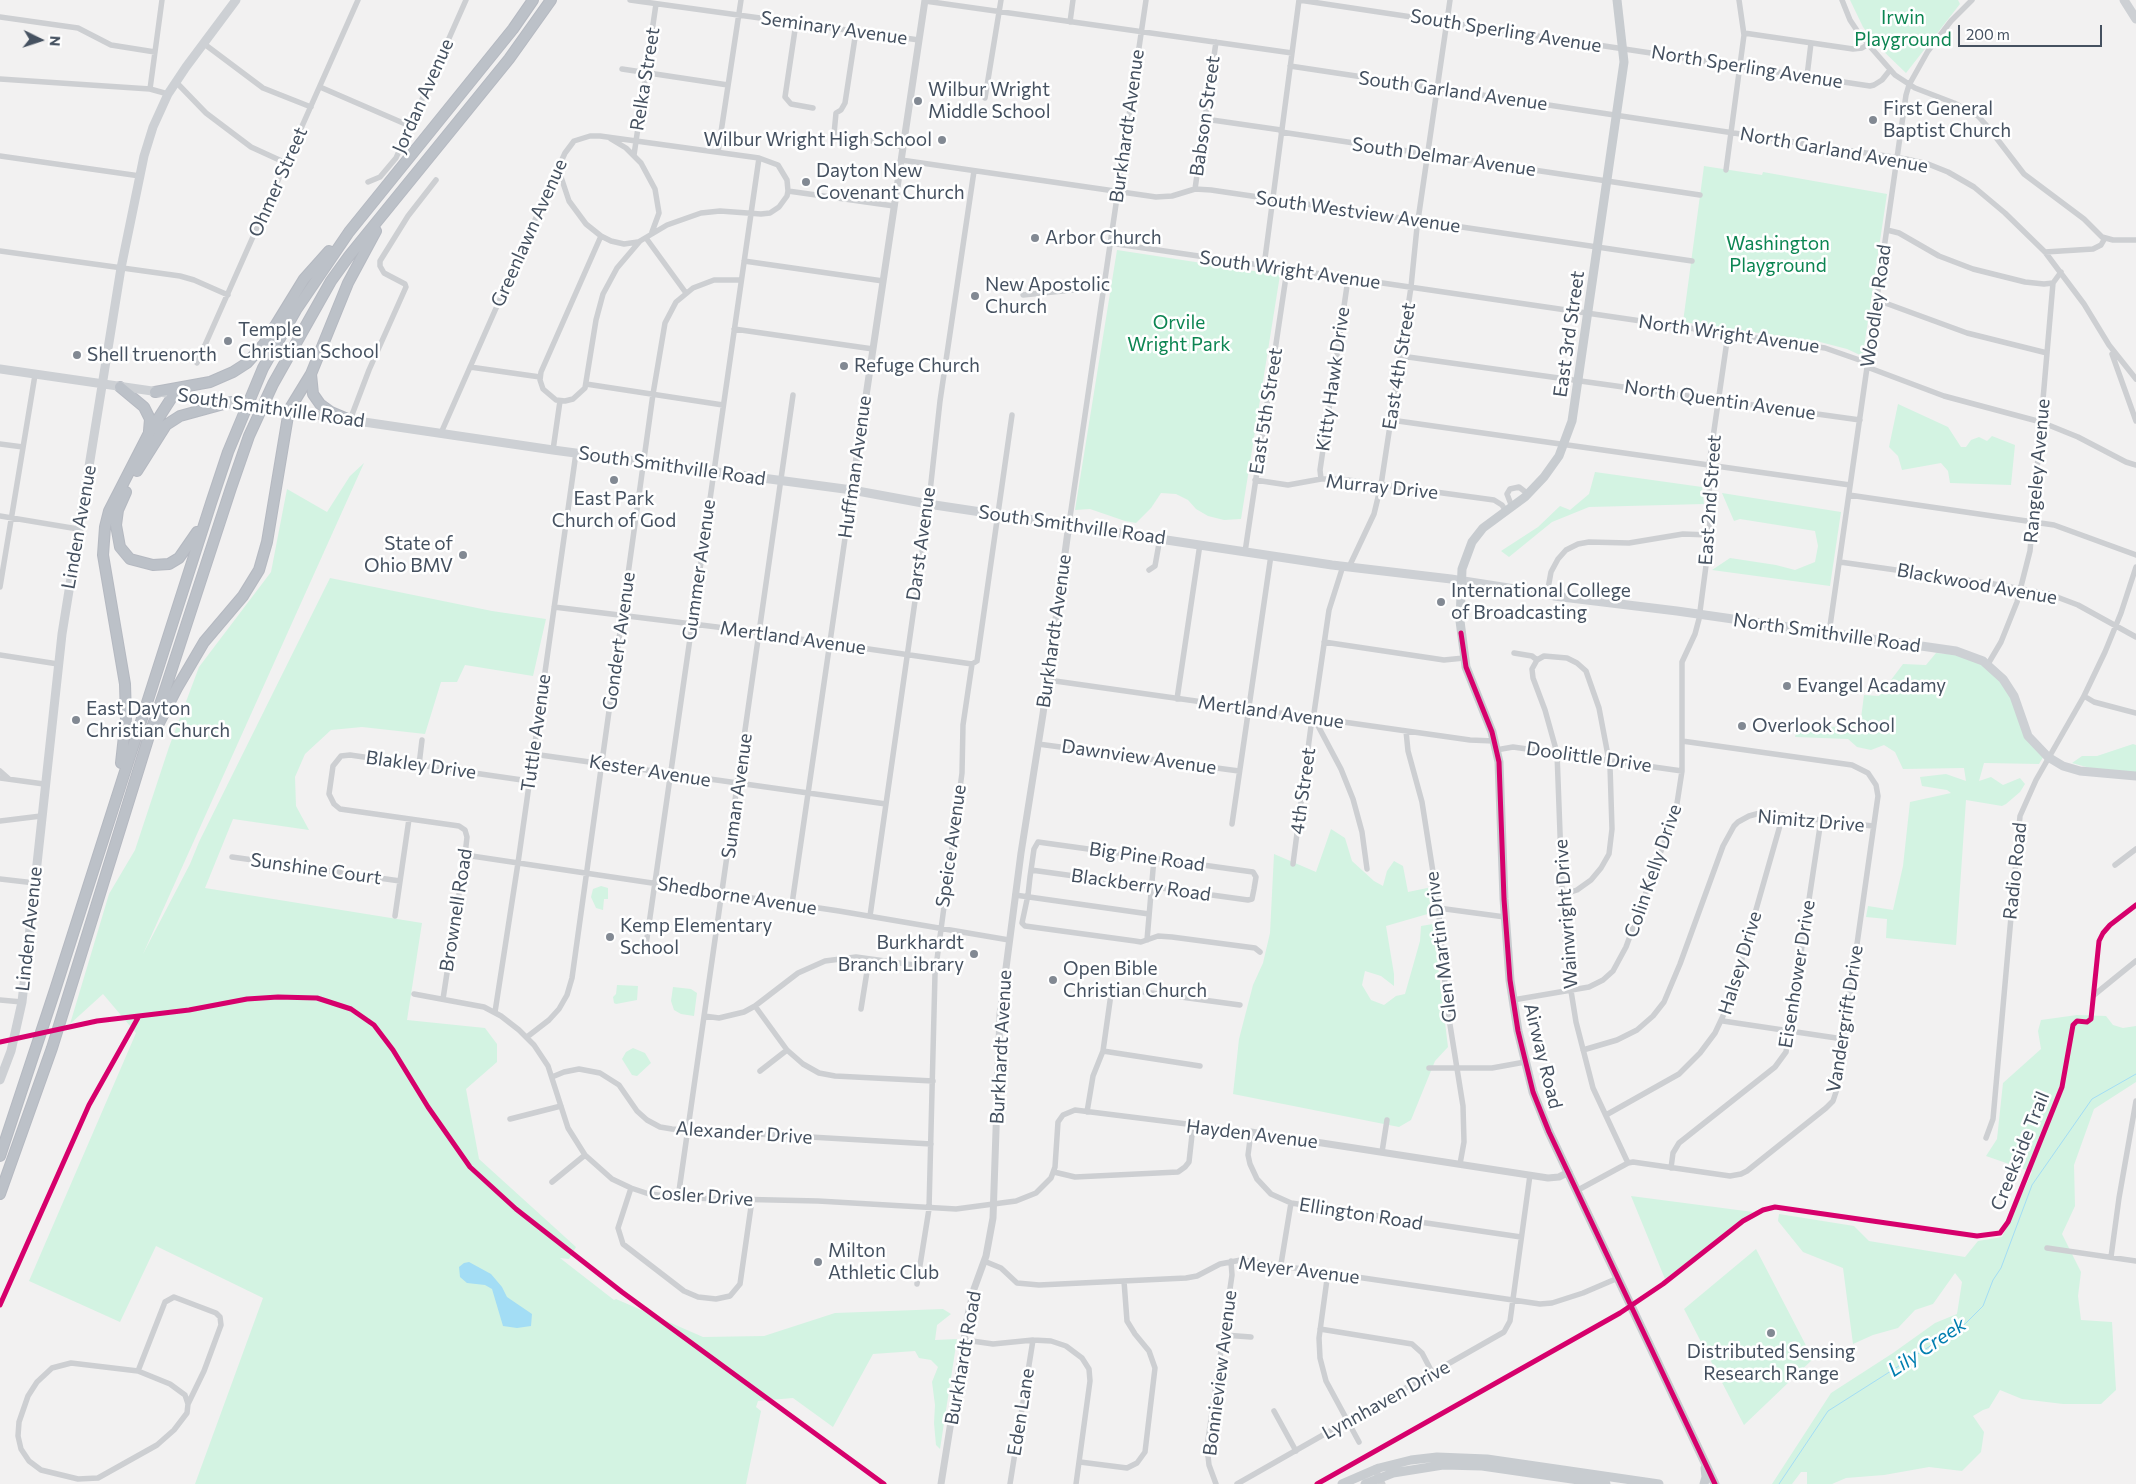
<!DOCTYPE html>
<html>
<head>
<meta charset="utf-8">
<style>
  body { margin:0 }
  #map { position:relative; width:2136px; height:1484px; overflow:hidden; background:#f2f1f1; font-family:Commissioner,sans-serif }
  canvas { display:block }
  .north { position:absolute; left:15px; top:15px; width:50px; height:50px; -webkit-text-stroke:4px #fff; paint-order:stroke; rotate:94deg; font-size:14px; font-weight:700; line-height:20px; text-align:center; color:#455160 }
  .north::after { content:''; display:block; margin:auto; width:18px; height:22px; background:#455160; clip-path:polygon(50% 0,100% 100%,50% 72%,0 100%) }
  .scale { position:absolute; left:1958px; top:25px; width:144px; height:22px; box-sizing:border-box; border:2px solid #455160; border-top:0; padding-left:6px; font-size:15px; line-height:18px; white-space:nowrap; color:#455160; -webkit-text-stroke:4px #fff; paint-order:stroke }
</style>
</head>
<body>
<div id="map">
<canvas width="2136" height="1484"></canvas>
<div class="north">N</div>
<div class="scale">200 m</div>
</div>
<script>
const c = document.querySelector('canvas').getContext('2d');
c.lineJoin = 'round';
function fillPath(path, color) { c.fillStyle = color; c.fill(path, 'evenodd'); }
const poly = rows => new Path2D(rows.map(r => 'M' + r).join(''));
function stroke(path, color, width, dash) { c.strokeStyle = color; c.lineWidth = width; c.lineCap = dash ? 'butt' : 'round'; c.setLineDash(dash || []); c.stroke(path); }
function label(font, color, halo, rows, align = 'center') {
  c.font = font + ' Commissioner,sans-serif'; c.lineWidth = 5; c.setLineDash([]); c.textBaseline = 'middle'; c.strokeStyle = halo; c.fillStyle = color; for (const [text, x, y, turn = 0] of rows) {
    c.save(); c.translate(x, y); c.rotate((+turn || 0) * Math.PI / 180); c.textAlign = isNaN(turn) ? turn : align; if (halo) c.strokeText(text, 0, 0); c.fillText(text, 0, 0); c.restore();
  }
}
fillPath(poly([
  [1850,0,1958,0,1960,4,1906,73,1878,46,1863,27],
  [1704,166,1762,175,1763,172,1887,194,1863,354,1860,355,1847,349,1820,342,1683,322],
  [1117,250,1280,275,1241,519,1224,520,1208,516,1196,509,1188,500,1176,494,1161,493,1151,508,1136,523,1125,521,1090,509,1075,510],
  [1898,404,1948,427,1961,447,1966,447,1971,440,1979,437,1987,441,1992,436,2015,445,2011,485,1950,483,1948,471,1941,463,1902,470,1898,456,1889,447],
  [364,463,143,954,190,864,199,842,330,578,492,611,546,619,533,676,465,665,457,682,441,682,425,734,362,727,331,730,305,754,295,777,296,806,309,830,233,819,205,888,422,923,407,1020,485,1028,497,1044,497,1062,466,1089,479,1159,576,1247,569,1259,560,1258,614,1300,616,1299,703,1337,764,1336,835,1313,943,1309,951,1314,937,1325,935,1340,957,1339,940,1449,936,1445,934,1423,935,1405,932,1382,938,1367,931,1360,919,1358,915,1351,873,1354,833,1427,793,1398,758,1401,756,1407,761,1411,746,1484,195,1484,263,1298,156,1246,120,1322,29,1281,136,1033,103,994,70,1024,109,894,135,850,169,747,199,667,271,572,287,489,327,512,350,476],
  [1595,472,1702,487,1704,504,1589,507,1552,522,1509,557,1501,551,1538,527,1560,506,1570,510,1589,494],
  [1722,493,1841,512,1830,586,1712,570,1730,558,1776,565,1795,570,1815,562,1818,546,1815,531,1740,519,1734,521],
  [1936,653,1973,656,2003,679,2022,722,2045,754,2039,764,1984,763,1979,781,1991,777,2003,785,2020,778,2025,784,2020,792,2006,804,2002,806,1966,800,1956,945,1886,938,1887,919,1866,917,1868,906,1893,910,1903,866,1910,802,1951,793,1947,790,1922,786,1920,777,1946,774,1966,781,1964,768,1903,769,1895,752,1884,745,1871,750,1857,747,1848,739,1795,737,1797,728,1860,726,1864,695,1879,696,1903,664,1926,665],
  [2133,744,2136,745,2136,776,2111,774,2072,763,2082,756,2097,756],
  [1331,829,1345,838,1352,861,1374,881,1383,886,1387,871,1394,861,1403,866,1408,892,1432,887,1431,913,1386,926,1394,974,1394,986,1381,976,1365,971,1362,985,1371,1000,1384,1005,1396,996,1405,994,1420,941,1421,926,1433,924,1448,1047,1435,1061,1411,1120,1399,1127,1233,1094,1239,1039,1253,985,1263,963,1270,933,1274,854,1316,872],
  [601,886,608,888,608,899,604,899,603,910,596,908,591,897,593,889],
  [617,985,638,986,637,1000,616,1004,614,1003,613,997,616,994],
  [673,987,691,989,697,993,694,1016,681,1014,674,1010,671,1001],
  [2077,1015,2106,1016,2113,1025,2123,1028,2136,1026,2136,1082,2094,1109,2074,1165,2075,1206,2062,1234,2081,1272,2078,1296,2081,1320,2112,1322,2116,1390,2101,1404,2063,1404,2022,1399,2000,1390,1989,1408,1983,1410,1973,1416,1984,1432,1981,1452,1962,1471,1929,1467,1884,1475,1846,1478,1832,1484,1807,1484,1807,1472,1801,1472,1792,1484,1772,1484,1831,1393,1893,1353,1935,1323,1957,1314,1962,1282,1955,1273,1933,1304,1915,1310,1898,1328,1873,1335,1853,1344,1843,1268,1803,1252,1778,1221,1779,1214,1854,1226,1869,1241,1965,1257,1978,1241,2002,1237,2032,1172,1986,1156,1997,1139,2003,1083,2041,1049,2038,1031,2041,1020],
  [633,1048,645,1053,651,1063,637,1076,632,1075,622,1059,626,1052],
  [1631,1196,1753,1212,1665,1279],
  [1756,1249,1813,1359,1744,1425,1684,1309]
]), '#d3f3e2');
fillPath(poly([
  [469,1262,491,1274,502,1287,507,1297,532,1314,531,1326,517,1328,503,1326,492,1289,485,1285,467,1283,460,1277,459,1267,464,1263]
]), '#a3ddf5');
stroke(poly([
  [1779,1484,1828,1411,1965,1324,1983,1306,1993,1280,2001,1268,2032,1185,2092,1099,2136,1074]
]), '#a3ddf5', 1);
const motorway = poly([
  [120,387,144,407,150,419,149,431],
  [155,392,210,382,233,372,247,363,264,344,304,279,329,251],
  [350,420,331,412,320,404,313,394,311,374,348,283,376,231],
  [137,471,166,425,180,416,231,402],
  [126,492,118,510,116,525,120,547,130,559,153,565,169,564,179,558,197,532],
  [159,723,177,688,204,642,243,596,259,570,267,542,289,410,311,374],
  [121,763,126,718,125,684,103,555,105,527,109,511,149,433,174,394],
  [0,1156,55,990,211,503,228,452,263,368,296,310,349,232,513,29,533,0],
  [0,1194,52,1048,149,736,164,693,231,488,249,436,273,384,331,281,349,256,509,59,551,0]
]);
stroke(motorway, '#b5b9c1', 12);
stroke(poly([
  [630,0,919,40],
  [1299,0,1870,86,1874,85,1882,80,1890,70],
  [1842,0,1850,20,1860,35,1895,75,1915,88,1954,103,1978,116,1988,127,2024,174,2084,219,2102,237,2113,240,2136,240],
  [925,1,1292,53],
  [0,17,78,28,111,45,155,52],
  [1070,22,1073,0],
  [796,23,785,97,791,104,813,108],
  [856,31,845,103,841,110,836,113,834,134,903,147],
  [1744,33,1853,49,1862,48,1867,45],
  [203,43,263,88,311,107],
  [1290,66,1906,159,1928,164,1948,172,1974,187,2005,213,2045,252,2084,304,2109,345,2136,379],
  [622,69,728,85],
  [1807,76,1811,43],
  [0,79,150,89,168,94],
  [176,82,206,113,251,147,286,163],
  [320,87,410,126],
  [150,89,162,0],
  [985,98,1001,0],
  [1205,119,1281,130],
  [1281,132,1700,195],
  [611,139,626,148,641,163,655,189,659,213,652,232],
  [718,152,741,0],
  [634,155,656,4],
  [0,156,140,176],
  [901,160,1156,197,1172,196,1195,189,1211,190,1692,261],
  [560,167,561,177,569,201,586,224,601,236,611,241,624,244,638,242],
  [1726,170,1744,35,1739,0],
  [368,182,380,177,396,158,466,0],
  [1195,189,1216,42],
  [788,191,894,206],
  [1887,230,1899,233,1939,256,1973,269,2025,282,2044,284,2053,283],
  [646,238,686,293],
  [1110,243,1825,348,1868,363],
  [0,251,180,276,194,280,228,295],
  [2045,252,2093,249,2101,245,2105,238],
  [744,261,883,281],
  [1264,266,1299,0],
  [1023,295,1073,290,1104,284],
  [1877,300,1967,333,2047,353],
  [734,329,873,349],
  [2112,354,2136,421],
  [1401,356,1860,420],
  [197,363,358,0],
  [470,367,540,377],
  [1867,367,1944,396,2041,422,2078,437,2126,462,2136,465],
  [586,384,723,405],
  [350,420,369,370,406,287,405,284,384,273,380,266,380,261,408,216,436,180],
  [1391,420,1850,485],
  [441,433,549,188,565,153,574,141,590,136,600,136,759,158,778,165,787,180,788,191,787,196,779,207,770,213,761,214,720,211,701,213,667,225,640,241,617,268,603,294,596,320,585,388,573,399,565,401,556,400,543,389,540,380,541,372,601,236],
  [0,444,23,447],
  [553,450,560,401],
  [1321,479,1320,470,1348,279],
  [1255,480,1288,485,1321,479,1340,479,1494,500,1502,505,1506,511],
  [1849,495,2054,525,2136,555],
  [1512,507,1507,494,1510,489,1519,487,1528,494],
  [0,516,78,529],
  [1069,524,1146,0],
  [1245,552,1287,270],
  [1840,562,1994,584,2049,594,2078,605,2136,637],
  [1343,566,1329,610,1314,713,1316,722,1341,769,1353,799,1362,832,1367,869],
  [1349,567,1374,514,1381,485,1411,287,1417,227,1450,0],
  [1149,570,1155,566,1160,538],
  [0,587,35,375],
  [1547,594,1551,572,1558,559,1566,550,1578,544,1589,542,1629,543,1683,534,1710,535],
  [554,607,717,627,972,664],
  [1829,633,1906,95,1909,85,1928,51,1951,21,1972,0],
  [1324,642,1444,660,1464,658],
  [1514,653,1532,656,1537,660],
  [0,655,58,664],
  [1537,660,1532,669,1533,678,1545,710,1557,753,1563,913,1568,972,1576,1022,1593,1088,1628,1163],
  [1537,660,1544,656,1567,658,1577,663,1586,671,1599,708,1610,766,1612,829,1609,854,1601,868,1591,880,1577,890,1562,895],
  [972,664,977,661,1012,415],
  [1988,664,2001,642,2017,602,2030,551,2053,283,2061,272],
  [1048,680,1470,740,1494,741],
  [2084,696,2094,702,2136,713],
  [1177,699,1200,544],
  [1406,731,1408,751,1422,802,1438,904,1447,1006,1463,1106,1464,1142,1460,1164],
  [1038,744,1239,771],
  [1496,750,1513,747,1682,771],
  [533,754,886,804],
  [419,765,422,740],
  [0,771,9,779],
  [0,778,44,784],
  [0,821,41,816],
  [1232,824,1271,555],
  [465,855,839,911,1009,940],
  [232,857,400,881],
  [1293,864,1311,726,1315,718],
  [2115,865,2136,849],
  [1031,870,1248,900,1252,899,1254,889,1256,877,1253,872,1038,842,1034,849,1030,877,1028,895,1022,923,1025,926,1135,941,1141,942,1158,936,1172,937,1255,948,1260,952],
  [0,879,35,883],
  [1015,895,1149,914],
  [792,904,852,490],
  [1438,908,1505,917],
  [395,916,409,819],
  [870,916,928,510,940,401,974,171],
  [1147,940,1154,858],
  [645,952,759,158],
  [414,994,484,1007,501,1016,519,1030,534,1045,548,1066,568,1128,585,1155,612,1179,631,1188,649,1194,685,1198,818,1201,956,1209,1016,1201,1036,1193,1051,1178,1055,1167,1058,1122,1063,1115,1075,1110,1251,1132,1248,1155,1250,1164,1257,1179,1271,1194,1291,1203,1521,1237],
  [2094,995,2136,961],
  [443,999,465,855,467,837,465,830,459,826,340,809,334,804,329,794,333,766,341,756,350,755,529,781],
  [0,1000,22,1002],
  [1513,1000,1589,987,1603,980,1613,971,1626,947,1676,810,1682,771,1682,662,1695,634,1699,619,1710,535,1709,465,1728,334],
  [755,1006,787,1050,803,1064,819,1073,835,1076,933,1081],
  [861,1009,869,959],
  [495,1012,518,863,576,453],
  [704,1016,719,1018,744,1012,755,1006,798,973,825,961,856,957,936,968],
  [1723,1021,1843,1039],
  [527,1037,549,1020,559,1009,567,995,572,978,653,394,665,323,676,302,693,288,714,280,741,280],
  [1583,1050,1617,1040,1637,1030,1653,1016,1664,1002,1680,964,1723,846,1734,826,1738,822,1749,816,1760,813,1873,826],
  [1103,1051,1200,1066],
  [1429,1068,1492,1068,1525,1062],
  [760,1071,787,1050],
  [552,1077,564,1072,579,1069,600,1073,619,1085,637,1111,647,1120,660,1127,672,1129,931,1144],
  [1087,1112,1093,1076,1103,1051,1111,994,1113,992,1122,989,1240,1005],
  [1606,1115,1679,1074,1700,1053,1715,1033,1730,1001,1783,815],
  [510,1119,561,1106],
  [1986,1138,1993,1119,2020,816,2036,780,2084,696,2105,652,2121,613,2136,567],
  [1382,1152,1387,1120],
  [1671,1168,1673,1153,1679,1143,1775,1067,1786,1052,1821,820],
  [1054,1172,1075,1177,1178,1172,1185,1167,1189,1162,1193,1126],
  [552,1182,585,1155],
  [631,1188,618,1228,623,1244,684,1291,698,1297,716,1299,730,1296,740,1284,752,1200],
  [1578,1190,1628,1163,1633,1162,1730,1176,1741,1174,1747,1171,1826,1108,1833,1101,1836,1092,1878,796,1876,785,1868,773,1852,765,1682,741],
  [678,1198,793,395],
  [2047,1248,2136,1261],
  [2111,1257,2119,1198,2136,1101],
  [984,1261,1001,1268,1017,1283,1039,1285,1186,1278,1197,1276,1220,1264,1241,1260,1540,1304,1552,1303,1583,1293,1618,1278],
  [1281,1264,1291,1203],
  [1328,1272,1319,1338,1320,1358,1326,1381,1359,1442],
  [917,1284,929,1209,935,974,962,773,963,725,972,664],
  [1320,1329,1412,1344,1422,1353,1433,1374],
  [1224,1335,1251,1337],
  [965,1340,993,1344,1033,1340,1051,1341,1066,1346,1082,1358,1089,1369,1090,1381,1076,1484],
  [71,1363,138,1371,170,1384,185,1395,188,1404,187,1413,174,1430,157,1445,98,1478,78,1479,41,1470,29,1461,21,1449,18,1436,19,1422,28,1396,37,1382,52,1368,71,1363],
  [138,1371,165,1302,174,1297,216,1313,220,1317,221,1325,204,1371,188,1404],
  [1274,1411,1296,1451],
  [1080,1462,1127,1468,1137,1463,1145,1452,1155,1368,1149,1351,1135,1334,1127,1321,1124,1281],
  [1010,1484,1033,1340],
  [1216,1484,1209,1465,1207,1447,1232,1275,1231,1261],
  [1237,1484,1504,1332,1510,1321,1530,1175]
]), '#cdcfd2', 5.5);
stroke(poly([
  [852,490,925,0],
  [1251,1132,1548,1178,1559,1177,1569,1172],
  [1375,1469,1382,1484],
  [941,1484,968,1315,974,1289,986,1256,993,1218,1000,1014,1021,853,1043,714,1069,524]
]), '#cdcfd2', 7);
stroke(poly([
  [2124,0,2136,19],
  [0,369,228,402],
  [283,410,553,450,852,490,928,504,1332,565,1451,579,1547,594,1554,596,1677,611,1956,651,1983,661,2003,679,2014,696,2028,736,2048,757,2063,766,2080,771,2136,776],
  [0,1080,11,1051,22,1002,62,634,121,268,144,156,153,127,168,94,186,67,236,0]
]), '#cdd0d4', 9);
stroke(poly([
  [1617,0,1624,62,1572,421,1559,456,1544,477,1525,497,1483,528,1472,542,1462,569,1460,621,1466,667,1492,732,1499,762,1504,899,1510,980,1518,1031,1533,1092,1549,1132,1715,1484],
  [1342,1484,1379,1468,1411,1460,1437,1457,1487,1459,1659,1484],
  [1365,1484,1393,1473,1443,1465,1482,1466,1606,1484],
  [1704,1484,1706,1477,1705,1468]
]), '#c8ccd0', 9);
stroke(motorway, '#bcc1c8', 10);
stroke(poly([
  [231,402,282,409]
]), '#cdd0d4', 9);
stroke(poly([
  [1461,633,1466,667,1492,732,1499,762,1504,899,1510,980,1518,1031,1533,1092,1549,1132,1715,1484],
  [0,1042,97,1021,189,1010,247,999,278,997,317,998,351,1009,374,1025,393,1050,428,1107,470,1167,516,1209,622,1292,884,1484],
  [0,1305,89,1105,139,1016],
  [1317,1484,1620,1313,1663,1284,1743,1221,1763,1210,1775,1207,1977,1236,2000,1233,2008,1222,2062,1087,2073,1025,2077,1021,2087,1022,2091,1019,2099,941,2103,933,2110,925,2136,905]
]), '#d6006c', 5);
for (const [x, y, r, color] of [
  [918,101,5,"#828993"],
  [1873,120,5,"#828993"],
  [942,140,5,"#828993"],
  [806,182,5,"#828993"],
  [1035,238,5,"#828993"],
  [975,296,5,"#828993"],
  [228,341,5,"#828993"],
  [77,355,5,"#828993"],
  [844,366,5,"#828993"],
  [614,480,5,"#828993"],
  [463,555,5,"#828993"],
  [1441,602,5,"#828993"],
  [1787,686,5,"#828993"],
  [76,720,5,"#828993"],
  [1742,726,5,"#828993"],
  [610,937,5,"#828993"],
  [974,954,5,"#828993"],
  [1053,980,5,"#828993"],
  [818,1262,5,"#828993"],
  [1771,1333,5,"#828993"]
]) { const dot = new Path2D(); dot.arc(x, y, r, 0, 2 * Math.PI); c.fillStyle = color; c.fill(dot); stroke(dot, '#fff', 2); }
label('19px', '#0c8552', '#fff', [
  ["Irwin",1903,18],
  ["Playground",1903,40],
  ["Washington",1778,244],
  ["Playground",1778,266],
  ["Orvile",1179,323],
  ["Wright Park",1179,345]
]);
label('19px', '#455160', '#fff', [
  ["Seminary Avenue",834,28,8],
  ["South Sperling Avenue",1506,31,9],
  ["North Sperling Avenue",1747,67,9],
  ["Relka Street",645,79,-81],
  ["South Garland Avenue",1453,91,8],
  ["Jordan Avenue",423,96,-66],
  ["Babson Street",1205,116,-82],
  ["Burkhardt Avenue",1127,126,-82],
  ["North Garland Avenue",1834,150,10],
  ["South Delmar Avenue",1444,157,8],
  ["Ohmer Street",278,182,-66],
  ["South Westview Avenue",1358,212,8],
  ["Greenlawn Avenue",529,233,-66],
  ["South Wright Avenue",1290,270,8],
  ["Woodley Road",1876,306,-82],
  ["East 3rd Street",1569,334,-82],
  ["North Wright Avenue",1729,334,8],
  ["East 4th Street",1399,366,-81],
  ["Kitty Hawk Drive",1333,379,-82],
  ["North Quentin Avenue",1720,400,8],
  ["South Smithville Road",271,408,8],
  ["East 5th Street",1266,411,-81],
  ["South Smithville Road",672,466,8],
  ["Huffman Avenue",855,467,-82],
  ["Rangeley Avenue",2037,471,-85],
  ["Murray Drive",1382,487,6],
  ["East 2nd Street",1710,500,-86],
  ["South Smithville Road",1072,525,8],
  ["Linden Avenue",79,527,-80],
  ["Darst Avenue",921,544,-82],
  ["Gummer Avenue",699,570,-82],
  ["Blackwood Avenue",1977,584,10],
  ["Burkhardt Avenue",1054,631,-82],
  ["North Smithville Road",1827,633,8],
  ["Mertland Avenue",793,638,8],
  ["Gondert Avenue",619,641,-82],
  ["Mertland Avenue",1271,712,8],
  ["Tuttle Avenue",536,733,-82],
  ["Dawnview Avenue",1139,757,8],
  ["Doolittle Drive",1589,757,8],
  ["Blakley Drive",421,765,8],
  ["Kester Avenue",650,771,9],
  ["4th Street",1303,791,-82],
  ["Suman Avenue",737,796,-82],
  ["Nimitz Drive",1811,821,5],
  ["Speice Avenue",951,846,-82],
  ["Big Pine Road",1147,857,8],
  ["Sunshine Court",316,869,8],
  ["Colin Kelly Drive",1653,871,-71],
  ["Radio Road",2015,871,-84],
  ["Blackberry Road",1141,885,8],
  ["Shedborne Avenue",737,896,9],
  ["Brownell Road",456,910,-81],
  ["Wainwright Drive",1566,914,-94],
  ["Linden Avenue",29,929,-84],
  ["Glen Martin Drive",1441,947,-97],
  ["Halsey Drive",1740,963,-73],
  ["Eisenhower Drive",1797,974,-81],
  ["Vandergrift Drive",1845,1019,-81],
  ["Burkhardt Avenue",1001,1047,-87],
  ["Airway Road",1543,1056,76],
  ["Alexander Drive",744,1133,4],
  ["Hayden Avenue",1252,1134,7],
  ["Creekside Trail",2020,1151,-68],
  ["Cosler Drive",701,1196,4],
  ["Ellington Road",1361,1214,9],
  ["Meyer Avenue",1299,1270,7],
  ["Burkhardt Road",963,1358,-80],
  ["Bonnieview Avenue",1220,1373,-83],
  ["Lynnhaven Drive",1386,1400,-29],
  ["Eden Lane",1021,1412,-81]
]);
label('19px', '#455160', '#fff', [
  ["Wilbur Wright",928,90],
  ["Middle School",928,112],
  ["First General",1883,109],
  ["Baptist Church",1883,131],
  ["Wilbur Wright High School",932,140,"right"],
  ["Dayton New",816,171],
  ["Covenant Church",816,193],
  ["Arbor Church",1045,238],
  ["New Apostolic",985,285],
  ["Church",985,307],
  ["Temple",238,330],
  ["Christian School",238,352],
  ["Shell truenorth",87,355],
  ["Refuge Church",854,366],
  ["East Park",614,499,"center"],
  ["Church of God",614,521,"center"],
  ["State of",453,544,"right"],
  ["Ohio BMV",453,566,"right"],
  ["International College",1451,591],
  ["of Broadcasting",1451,613],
  ["Evangel Acadamy",1797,686],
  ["East Dayton",86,709],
  ["Christian Church",86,731],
  ["Overlook School",1752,726],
  ["Kemp Elementary",620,926],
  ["School",620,948],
  ["Burkhardt",964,943,"right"],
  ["Branch Library",964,965,"right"],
  ["Open Bible",1063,969],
  ["Christian Church",1063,991],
  ["Milton",828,1251],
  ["Athletic Club",828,1273],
  ["Distributed Sensing",1771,1352,"center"],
  ["Research Range",1771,1374,"center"]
], 'left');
label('italic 20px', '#017eb0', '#fff', [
  ["Lily Creek",1927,1347,-34]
]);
</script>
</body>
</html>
